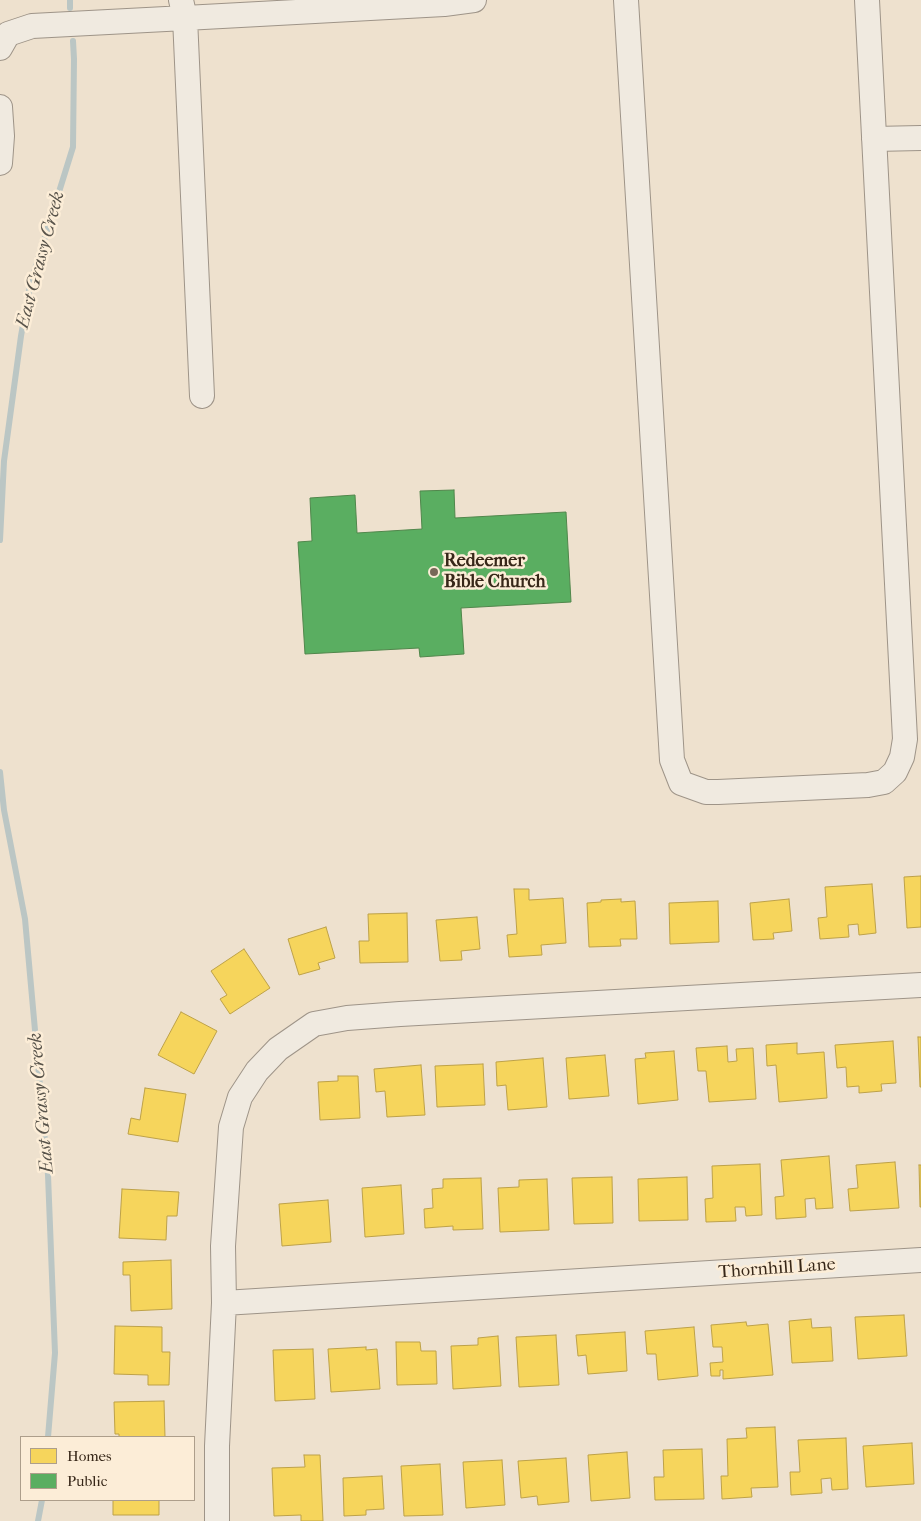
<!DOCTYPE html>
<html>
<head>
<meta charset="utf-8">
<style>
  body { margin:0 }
  #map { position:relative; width:921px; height:1521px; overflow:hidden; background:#eee1ce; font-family:"IM FELL French Canon",serif }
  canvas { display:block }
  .legend { position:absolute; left:20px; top:1436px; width:175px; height:65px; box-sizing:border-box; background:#fcedd7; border:1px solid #ad9e8b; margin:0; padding:6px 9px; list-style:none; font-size:15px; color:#372718 }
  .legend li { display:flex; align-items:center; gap:10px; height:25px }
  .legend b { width:25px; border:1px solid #ad9e8b }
</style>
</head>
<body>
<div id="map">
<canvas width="921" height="1521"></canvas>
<ul class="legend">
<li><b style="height:14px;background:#f6d55c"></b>Homes</li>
<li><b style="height:14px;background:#5aae61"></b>Public</li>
</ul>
</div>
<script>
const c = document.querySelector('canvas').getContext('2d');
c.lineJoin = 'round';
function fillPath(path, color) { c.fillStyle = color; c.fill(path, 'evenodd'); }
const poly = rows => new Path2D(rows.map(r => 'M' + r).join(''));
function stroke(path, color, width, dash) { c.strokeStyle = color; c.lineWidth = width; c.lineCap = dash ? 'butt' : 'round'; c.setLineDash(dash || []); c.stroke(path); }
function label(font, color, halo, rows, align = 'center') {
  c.font = font + ' "IM FELL French Canon",serif'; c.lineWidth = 5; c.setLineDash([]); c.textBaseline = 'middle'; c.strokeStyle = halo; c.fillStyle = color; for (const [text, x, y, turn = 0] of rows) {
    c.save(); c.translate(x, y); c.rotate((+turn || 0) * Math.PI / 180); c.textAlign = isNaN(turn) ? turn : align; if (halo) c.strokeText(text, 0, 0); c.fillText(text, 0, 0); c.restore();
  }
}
const homes = poly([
  [921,876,921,927,907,928,904,877,921,876],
  [872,884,876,933,859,935,858,924,848,925,849,937,820,939,818,918,827,917,825,887,872,884],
  [514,889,529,889,529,900,563,898,566,943,541,945,542,955,509,957,507,935,517,934,514,889],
  [621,899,621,902,635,901,637,939,620,939,621,946,589,947,587,903,601,902,601,900,621,899],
  [789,899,792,931,773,933,774,939,753,940,750,903,789,899],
  [718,901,719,942,670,944,669,903,718,901],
  [407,913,408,962,360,963,359,941,369,941,368,914,407,913],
  [477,917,480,949,461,951,462,960,440,961,436,920,477,917],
  [326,927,335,958,318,963,320,969,299,975,288,939,326,927],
  [244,949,270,988,230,1014,220,999,227,995,211,971,244,949],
  [181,1012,217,1031,194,1074,158,1055,181,1012],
  [918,1037,921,1037,921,1087,920,1087,918,1037],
  [893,1041,896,1083,881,1084,882,1091,859,1093,859,1086,847,1087,846,1067,837,1068,835,1045,893,1041],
  [797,1043,797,1054,824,1052,827,1098,779,1102,776,1065,767,1066,766,1045,797,1043],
  [727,1046,728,1062,737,1061,736,1049,753,1048,756,1099,709,1102,706,1071,698,1071,696,1048,727,1046],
  [674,1051,678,1100,638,1104,635,1059,646,1058,645,1053,674,1051],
  [605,1055,609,1096,569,1099,566,1058,605,1055],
  [543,1058,547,1107,508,1110,506,1085,497,1086,496,1062,543,1058],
  [483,1064,485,1105,437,1107,435,1066,483,1064],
  [421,1065,425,1115,387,1117,385,1091,376,1092,374,1069,421,1065],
  [338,1076,358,1076,360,1118,320,1120,318,1082,338,1081,338,1076],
  [145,1088,186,1094,178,1142,128,1134,131,1118,140,1120,145,1088],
  [829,1156,833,1208,816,1209,815,1198,805,1199,806,1217,776,1219,775,1197,784,1196,781,1160,829,1156],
  [895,1162,899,1208,850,1211,848,1189,858,1188,856,1165,895,1162],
  [760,1164,762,1215,746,1216,745,1207,735,1207,736,1221,706,1222,705,1199,713,1198,712,1166,760,1164],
  [919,1165,921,1165,921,1207,920,1207,919,1165],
  [612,1177,613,1223,574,1224,572,1178,612,1177],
  [687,1177,688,1220,639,1221,638,1179,687,1177],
  [481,1178,483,1229,453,1230,453,1226,425,1228,424,1209,433,1208,432,1189,443,1188,443,1179,481,1178],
  [547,1179,549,1230,500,1232,498,1188,519,1187,519,1180,547,1179],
  [401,1185,404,1234,365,1237,362,1188,401,1185],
  [122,1189,179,1192,177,1216,167,1216,166,1240,119,1238,122,1189],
  [328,1200,331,1242,282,1246,279,1204,328,1200],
  [171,1260,172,1309,131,1311,130,1275,123,1275,123,1262,171,1260],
  [904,1315,907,1356,858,1359,855,1317,904,1315],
  [811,1319,812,1328,831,1327,833,1361,792,1363,789,1321,811,1319],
  [746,1322,747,1326,768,1324,773,1375,723,1379,723,1370,720,1370,720,1376,711,1376,710,1363,723,1362,722,1347,713,1347,711,1325,746,1322],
  [115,1326,162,1327,162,1352,170,1352,169,1385,148,1385,148,1375,114,1374,115,1326],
  [694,1327,698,1376,658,1380,656,1354,647,1354,645,1331,694,1327],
  [625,1332,627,1371,588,1374,586,1355,578,1356,576,1335,625,1332],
  [556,1335,559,1385,519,1387,516,1337,556,1335],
  [498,1336,501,1386,453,1389,451,1346,478,1345,478,1338,498,1336],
  [396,1342,420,1342,421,1351,436,1351,437,1384,397,1385,396,1342],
  [366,1347,366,1350,377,1349,380,1389,331,1392,328,1349,366,1347],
  [313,1349,315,1399,275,1401,273,1350,313,1349],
  [164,1401,165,1437,119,1437,119,1434,115,1434,114,1402,164,1401],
  [775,1427,778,1487,751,1488,752,1497,722,1499,721,1476,728,1476,727,1439,747,1438,746,1428,775,1427],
  [846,1438,848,1489,832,1490,831,1478,821,1479,822,1493,791,1495,790,1472,800,1472,798,1440,846,1438],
  [912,1443,914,1484,866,1487,863,1446,912,1443],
  [702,1449,704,1499,655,1500,654,1477,664,1477,663,1450,702,1449],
  [627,1452,630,1498,591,1501,588,1455,627,1452],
  [304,1455,320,1455,323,1521,301,1521,301,1515,274,1516,272,1468,305,1467,304,1455],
  [566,1458,569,1502,538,1505,537,1496,521,1498,518,1461,566,1458],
  [502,1460,505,1505,466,1508,463,1462,502,1460],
  [440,1464,443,1515,404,1516,401,1466,440,1464],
  [382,1476,384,1509,366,1510,366,1515,344,1516,343,1478,382,1476],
  [113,1500,159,1500,159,1515,113,1515,113,1500]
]);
fillPath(homes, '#f6d55c');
stroke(homes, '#bda148', 1);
const public = poly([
  [454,490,455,518,566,512,571,602,461,608,464,654,420,657,419,648,305,654,298,542,312,541,310,498,355,495,357,533,422,529,420,491,454,490]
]);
fillPath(public, '#5aae61');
stroke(public, '#50864b', 1);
stroke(poly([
  [70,0,70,8],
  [0,540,4,461,21,336,30,285,73,147,74,59,73,41],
  [0,772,4,810,25,919,48,1175,55,1353,48,1437],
  [38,1521,42,1500]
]), '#bbc6c4', 6);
const minor = poly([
  [181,0,185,18,444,4,474,0],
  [626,0,672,760,681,783,706,792,718,792,868,785,884,782,895,772,902,757,905,739,867,0],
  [0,48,8,34,32,26,185,18,202,396],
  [0,107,2,136,0,163],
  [874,139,921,138],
  [224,1303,223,1246,231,1127,240,1097,257,1071,278,1049,314,1024,347,1018,400,1014,921,985],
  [217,1521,217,1446,224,1303,921,1260]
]);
stroke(minor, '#9e9488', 26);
stroke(minor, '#f0eae0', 24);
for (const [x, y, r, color] of [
  [434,572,5,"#776858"]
]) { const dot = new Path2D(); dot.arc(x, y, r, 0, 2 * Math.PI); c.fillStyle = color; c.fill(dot); stroke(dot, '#fcedd7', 2); }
label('bold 18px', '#372718', '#fcedd7', [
  ["Redeemer",444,562],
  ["Bible Church",444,583]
], 'left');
label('18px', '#372718', '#fcedd7', [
  ["Thornhill Lane",777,1269,-4]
]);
label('italic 19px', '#58534a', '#fcedd7', [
  ["East Grassy Creek",41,260,-75],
  ["East Grassy Creek",42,1103,-95]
]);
</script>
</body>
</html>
